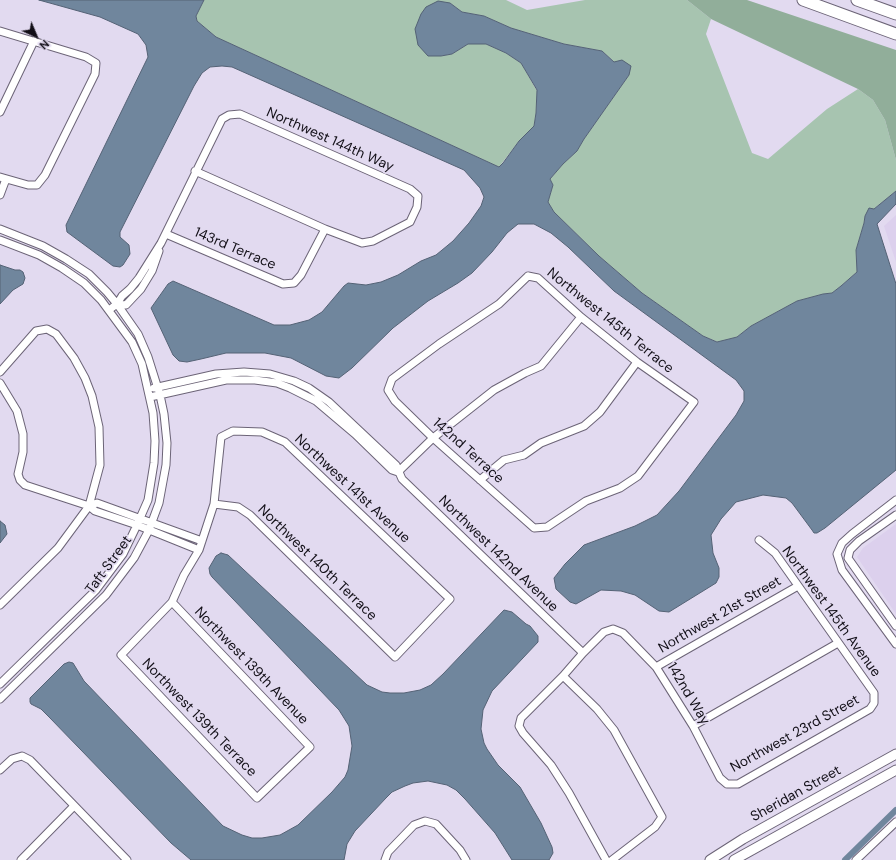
<!DOCTYPE html>
<html>
<head>
<meta charset="utf-8">
<style>
  body { margin:0 }
  #map { position:relative; width:896px; height:860px; overflow:hidden; background:#e2daf0; font-family:"DM Sans",sans-serif }
  canvas { display:block }
  .north { position:absolute; left:16px; top:16px; width:40px; height:40px; -webkit-text-stroke:3px #e2daf0; paint-order:stroke; rotate:136deg; font-size:11px; font-weight:700; line-height:16px; text-align:center; color:#120f17 }
  .north::after { content:''; display:block; margin:auto; width:14px; height:18px; background:#120f17; clip-path:polygon(50% 0,100% 100%,50% 72%,0 100%) }
</style>
</head>
<body>
<div id="map">
<canvas width="896" height="860"></canvas>
<div class="north">N</div>
</div>
<script>
const c = document.querySelector('canvas').getContext('2d');
c.lineJoin = 'round';
function fillPath(path, color) { c.fillStyle = color; c.fill(path, 'evenodd'); }
const poly = rows => new Path2D(rows.map(r => 'M' + r).join(''));
function stroke(path, color, width, dash) { c.strokeStyle = color; c.lineWidth = width; c.lineCap = dash ? 'butt' : 'round'; c.setLineDash(dash || []); c.stroke(path); }
function label(font, color, halo, rows, align = 'center') {
  c.font = font + ' "DM Sans",sans-serif'; c.lineWidth = 3.5; c.setLineDash([]); c.textBaseline = 'middle'; c.strokeStyle = halo; c.fillStyle = color; for (const [text, x, y, turn = 0] of rows) {
    c.save(); c.translate(x, y); c.rotate((+turn || 0) * Math.PI / 180); c.textAlign = isNaN(turn) ? turn : align; if (halo) c.strokeText(text, 0, 0); c.fillText(text, 0, 0); c.restore();
  }
}
fillPath(poly([
  [896,215,896,262,884,226],
  [896,524,896,614,857,557,863,548]
]), '#dcd0ed');
fillPath(poly([
  [204,0,506,0,527,10,585,0,687,0,711,19,706,34,752,153,768,159,827,109,858,89,873,100,885,120,896,160,896,191,865,216,864,223,856,250,857,272,841,286,832,293,823,294,797,301,751,326,737,337,718,342,703,336,642,293,599,256,554,212,548,202,553,185,550,179,563,164,577,151,584,139,629,75,602,51,564,44,511,28,484,16,462,12,450,3,441,56,452,54,468,44,486,44,506,53,521,63,537,91,536,113,534,126,519,141,499,167,216,37,197,21,196,16]
]), '#a7c4b0');
fillPath(poly([
  [687,0,747,0,896,50,896,160,885,120,873,100,858,89,711,19]
]), '#91ae9a');
const water = poly([
  [39,0,204,0,196,16,197,21,216,37,499,167,503,163,519,141,534,126,536,113,537,90,521,63,506,53,486,44,468,44,452,54,441,56,428,56,418,45,415,29,421,14,426,7,438,1,450,3,462,12,484,16,511,28,564,44,602,51,614,62,622,60,631,66,629,75,584,139,577,151,563,164,550,179,553,185,548,202,554,212,599,256,642,293,703,336,717,342,737,337,751,326,797,301,823,294,832,293,841,286,857,272,856,250,864,223,865,216,869,208,874,209,896,191,896,204,877,224,896,284,896,470,825,528,817,533,814,533,812,530,792,503,786,498,763,495,736,502,721,519,711,535,713,553,719,568,719,577,716,583,669,612,659,611,635,595,621,591,601,590,576,604,570,602,556,589,554,578,565,564,584,545,635,526,657,515,679,491,736,415,744,401,744,391,736,380,614,291,568,247,551,233,534,224,518,224,507,233,492,252,472,273,458,283,428,301,393,328,352,368,339,378,326,376,291,358,265,353,226,353,201,359,187,362,179,361,173,355,151,308,168,284,173,281,274,325,290,325,309,320,322,312,344,286,348,283,366,285,381,282,398,275,421,261,436,255,453,241,469,223,481,206,484,197,480,188,464,170,232,67,222,66,210,67,202,73,194,86,120,232,120,237,129,245,130,254,123,265,120,267,113,266,67,232,66,225,148,57,146,45,138,34,100,17,39,0],
  [0,265,15,270,20,270,23,272,25,278,23,284,13,290,0,304,0,265],
  [0,521,5,525,7,534,0,543,0,521],
  [221,553,228,555,367,685,382,692,390,693,404,693,420,690,431,685,443,674,504,610,512,612,526,624,530,626,538,636,538,642,492,691,483,710,481,729,484,743,487,749,498,765,520,787,541,823,552,847,553,853,549,860,512,860,495,833,465,799,456,790,447,785,428,781,413,783,405,786,392,792,386,798,355,831,347,844,344,860,191,860,171,843,50,718,41,709,31,704,30,702,30,698,64,664,69,662,73,663,84,681,223,826,242,835,252,838,262,838,280,835,298,825,332,792,345,777,348,770,352,746,349,726,339,710,212,577,210,574,209,568,216,556,221,553]
]);
fillPath(water, '#70869d');
stroke(water, '#546275', 1);
stroke(poly([
  [845,860,896,810]
]), '#70869d', 6);
const minor = poly([
  [0,31,86,57,96,63,95,74,45,175,37,185,28,185,0,177],
  [0,112,34,41],
  [195,171,325,229],
  [0,195,6,179],
  [0,229,43,246,66,259,89,274,107,292,117,304,138,334,148,357,160,395,164,414,167,443,166,465,159,503,149,530,134,558,106,595,0,699],
  [0,240,39,255,62,268,84,283,101,300,132,342,142,364,153,413,155,441,154,463,148,500,137,525,123,554,96,590,0,684],
  [528,276,538,278,581,317,637,362,694,402,638,476,620,488,586,501,547,527,534,528,433,438,395,401,388,390,392,379,439,344,499,304,528,276],
  [117,304,126,305,141,289,152,271,159,251],
  [109,310,117,304,122,296,130,289,139,278,161,243,222,119,229,115,240,114,410,189,418,196,417,207,410,222,373,241,362,243,325,229,301,275,294,283,283,284,166,234],
  [0,372,36,331,47,329,56,334,74,358,85,378,92,396,99,427,100,465,89,506,58,548,0,605],
  [0,383,17,411,23,434,23,452,18,474,20,480,25,485,89,506,95,511,137,525,199,550],
  [154,388,216,374,244,372,270,374,294,381,309,388,329,402,396,465,402,479,583,653],
  [150,397,226,380,255,380,277,383,290,388,316,401,355,434,392,470,398,472],
  [398,472,433,438,494,390,525,373,541,366,581,317],
  [480,480,504,460,524,455,541,443,584,426,600,412,637,362],
  [896,500,852,534,842,543,837,554,842,570,896,644],
  [89,506,97,503,202,541],
  [896,515,859,541,850,550,848,558,896,626],
  [172,602,310,747,257,798,121,655,172,602,184,575,199,550,214,504,221,437,233,431,262,432,285,442,450,599,395,657,250,515,238,507,214,504],
  [656,667,798,586],
  [563,676,597,709,614,730,662,817,655,827,612,860],
  [693,726,838,643],
  [0,770,12,759,22,756,30,760,127,860],
  [21,860,74,806],
  [385,860,388,852,414,825,425,821,436,824,460,850,466,860],
  [606,860,569,793,551,765,523,733,519,726,521,718,563,676,583,653,604,632,613,629,623,633,656,667,693,726,720,778,727,784,738,784,870,709,874,703,874,693,775,553,759,540],
  [856,860,896,822]
]);
const major = poly([
  [710,860,743,839,896,754],
  [734,860,896,770]
]);
const highway = poly([
  [803,0,896,34],
  [857,0,896,14]
]);
stroke(minor, '#6c6477', 9);
stroke(major, '#6c6477', 11);
stroke(highway, '#6c6477', 13);
stroke(minor, '#fff', 7);
stroke(major, '#fff', 9);
stroke(highway, '#fff', 11);
label('14px', '#120f17', '#e2daf0', [
  ["Northwest 144th Way",330,140,24],
  ["143rd Terrace",235,249,23],
  ["Northwest 145th Terrace",610,321,39],
  ["142nd Terrace",468,451,42],
  ["Northwest 141st Avenue",352,489,43],
  ["Northwest 142nd Avenue",498,554,44],
  ["Northwest 140th Terrace",317,563,44],
  ["Taft Street",109,565,-54],
  ["Northwest 145th Avenue",831,612,54],
  ["Northwest 21st Street",720,615,-30],
  ["Northwest 139th Avenue",251,666,46],
  ["142nd Way",688,694,59],
  ["Northwest 139th Terrace",199,718,46],
  ["Northwest 23rd Street",795,734,-29],
  ["Sheridan Street",796,794,-29]
]);
</script>
</body>
</html>
